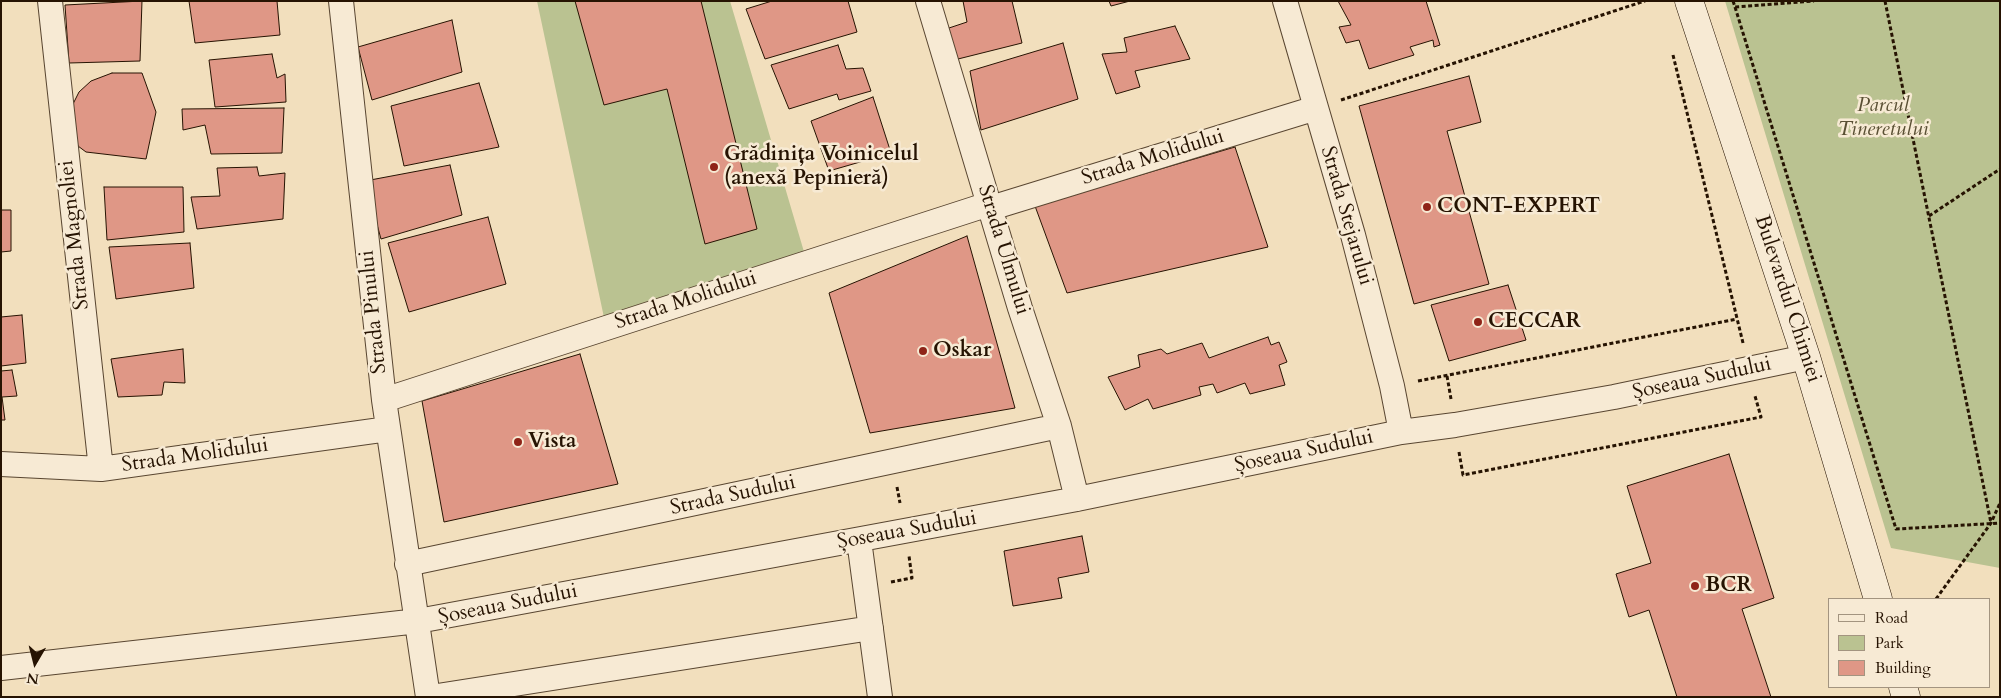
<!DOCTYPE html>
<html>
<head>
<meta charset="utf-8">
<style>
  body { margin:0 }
  #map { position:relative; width:2001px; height:698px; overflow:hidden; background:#f2dfbd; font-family:Cardo,serif }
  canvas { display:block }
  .frame { position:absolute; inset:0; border:2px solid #261302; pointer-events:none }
  .legend { position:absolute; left:1828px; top:598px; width:162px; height:90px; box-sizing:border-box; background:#f7ead4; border:1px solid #a39480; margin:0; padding:6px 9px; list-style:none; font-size:15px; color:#261302 }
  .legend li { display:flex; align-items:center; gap:10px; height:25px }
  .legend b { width:25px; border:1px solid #a39480 }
  .north { position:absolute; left:10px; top:638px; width:50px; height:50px; -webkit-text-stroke:4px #f7ead4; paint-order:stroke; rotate:188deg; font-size:14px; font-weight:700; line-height:20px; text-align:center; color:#261302 }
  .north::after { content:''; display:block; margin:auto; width:18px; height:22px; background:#261302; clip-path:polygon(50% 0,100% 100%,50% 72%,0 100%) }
</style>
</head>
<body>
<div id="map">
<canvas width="2001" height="698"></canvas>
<div class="frame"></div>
<ul class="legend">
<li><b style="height:6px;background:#f7ead4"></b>Road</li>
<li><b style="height:14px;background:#bac291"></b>Park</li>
<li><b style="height:14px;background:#df9786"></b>Building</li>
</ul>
<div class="north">N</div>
</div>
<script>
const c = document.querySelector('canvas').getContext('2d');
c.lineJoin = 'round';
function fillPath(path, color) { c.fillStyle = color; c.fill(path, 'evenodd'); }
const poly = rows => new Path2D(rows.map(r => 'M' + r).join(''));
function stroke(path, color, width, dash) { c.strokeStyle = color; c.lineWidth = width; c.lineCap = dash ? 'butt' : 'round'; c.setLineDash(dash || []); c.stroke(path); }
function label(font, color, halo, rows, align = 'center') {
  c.font = font + ' Cardo,serif'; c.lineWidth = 5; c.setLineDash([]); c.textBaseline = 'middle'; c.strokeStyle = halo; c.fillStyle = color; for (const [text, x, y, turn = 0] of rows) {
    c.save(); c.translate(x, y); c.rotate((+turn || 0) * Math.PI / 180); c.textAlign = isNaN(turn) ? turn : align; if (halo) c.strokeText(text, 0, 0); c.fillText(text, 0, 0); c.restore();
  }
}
fillPath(poly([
  [537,1,730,1,807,262,606,327],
  [1725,1,2000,1,2000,568,1891,548]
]), '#bac291');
const building = poly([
  [142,1,140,61,69,63,65,5,142,1],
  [189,1,277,1,280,35,195,43,189,1],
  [575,1,701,1,757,229,705,244,667,89,604,105,575,1],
  [772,1,848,1,857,32,765,59,746,9,772,1],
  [963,1,1012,1,1022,43,954,60,946,29,967,22,963,1],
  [1109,1,1130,1,1111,6,1109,1],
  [1338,1,1426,1,1440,45,1434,47,1433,40,1410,47,1414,55,1369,69,1359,40,1346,43,1339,27,1351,25,1338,1],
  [452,20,462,72,372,100,358,47,452,20],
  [1175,26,1190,59,1135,71,1140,87,1116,94,1102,54,1127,52,1124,38,1175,26],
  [1063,43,1078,99,981,130,970,71,1063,43],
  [838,45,846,69,863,68,871,91,839,100,837,94,789,109,771,65,838,45],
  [272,54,277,78,285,74,286,102,215,107,209,60,272,54],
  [112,73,142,73,156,112,146,159,86,152,78,146,71,128,73,104,79,92,91,81,112,73],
  [1469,76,1481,122,1447,131,1489,284,1414,304,1359,106,1469,76],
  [479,83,499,147,404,166,391,106,479,83],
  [873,97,891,153,829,171,811,121,873,97],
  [284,108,282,153,211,154,205,125,183,130,182,109,284,108],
  [1235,147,1268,247,1067,293,1035,206,1235,147],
  [450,165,462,215,381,239,365,181,450,165],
  [257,167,259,176,285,173,283,219,197,229,191,197,220,196,217,168,257,167],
  [104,187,183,187,184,232,107,240,104,187],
  [1,210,11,210,11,251,1,252,1,210],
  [488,217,506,284,409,312,388,243,488,217],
  [967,236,1015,408,870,433,829,293,967,236],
  [190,243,194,288,116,299,109,247,190,243],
  [1508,285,1526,340,1449,361,1431,305,1508,285],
  [22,315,26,363,1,366,1,317,22,315],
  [1268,337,1271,345,1279,342,1287,362,1279,365,1285,385,1250,394,1245,383,1217,393,1213,384,1199,387,1201,395,1153,409,1148,399,1125,410,1108,377,1140,367,1138,355,1161,349,1167,354,1202,343,1209,358,1268,337],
  [183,349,185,383,164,382,162,395,118,397,111,359,183,349],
  [580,354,618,484,444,522,422,401,580,354],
  [12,370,17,396,2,397,5,420,1,420,1,371,12,370],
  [1729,454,1774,598,1742,609,1771,697,1677,697,1649,610,1629,617,1616,574,1651,563,1627,486,1729,454],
  [1082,536,1089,572,1058,578,1062,598,1013,606,1004,551,1082,536]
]);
fillPath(building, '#df9786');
stroke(building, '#261302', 1);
const street = poly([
  [50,1,101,469],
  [341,1,384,400,428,697],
  [928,1,1020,308,1059,426,1077,499],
  [1285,1,1353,235,1392,386,1401,432],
  [991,208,1316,108],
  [384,400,989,204],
  [1,464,101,469,388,429],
  [859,540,880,697],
  [407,564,1059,426],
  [1,668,418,621,1077,499,1401,432,1455,425,1614,397,1806,357],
  [431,697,871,628]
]);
const secondary = poly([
  [1689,1,1806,357,1878,599],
  [1903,687,1906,697]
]);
stroke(street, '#594631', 26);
stroke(secondary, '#261302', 29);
stroke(poly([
  [1733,1,1735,7,1814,1],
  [1885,1,1991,523],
  [1735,7,1896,529,2000,523],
  [1673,55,1743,343],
  [1341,100,1645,1],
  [1929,216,2000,169],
  [1447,376,1451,399],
  [1418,381,1737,319],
  [1459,452,1463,475,1761,417,1755,396],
  [897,487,900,503],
  [891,582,912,578,909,556],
  [1936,599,1991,523,2000,503]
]), '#261302', 3, [4, 2.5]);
stroke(street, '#f7ead4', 24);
stroke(secondary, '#f7ead4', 28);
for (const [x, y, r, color] of [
  [714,167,5,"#8f2418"],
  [1427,207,5,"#8f2418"],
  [1478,322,5,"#8f2418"],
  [923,351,5,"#8f2418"],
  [518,442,5,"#8f2418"],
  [1695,586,5,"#8f2418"]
]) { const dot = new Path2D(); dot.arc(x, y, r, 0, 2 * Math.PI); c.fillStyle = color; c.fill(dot); stroke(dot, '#f7ead4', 2); }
label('italic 21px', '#5a5034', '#f7ead4', [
  ["Parcul",1883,106],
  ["Tineretului",1883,130]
]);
label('bold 21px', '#261302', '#f7ead4', [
  ["Grădinița Voinicelul",724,155],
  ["(anexă Pepinieră)",724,179],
  ["CONT-EXPERT",1437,207],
  ["CECCAR",1488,322],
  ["Oskar",933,351],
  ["Vista",528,442],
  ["BCR",1705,586]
], 'left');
label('21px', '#261302', '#f7ead4', [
  ["Strada Molidului",1153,158,-17],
  ["Strada Stejarului",1346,216,74],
  ["Strada Magnoliei",75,235,-96],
  ["Strada Ulmului",1003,250,73],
  ["Bulevardul Chimiei",1787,299,72],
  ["Strada Molidului",686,301,-18],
  ["Strada Pinului",374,312,-96],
  ["Șoseaua Sudului",1702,379,-12],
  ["Șoseaua Sudului",1304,452,-12],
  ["Strada Molidului",195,456,-8],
  ["Strada Sudului",733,496,-12],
  ["Șoseaua Sudului",907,531,-10],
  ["Șoseaua Sudului",508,605,-11]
]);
</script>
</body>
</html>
